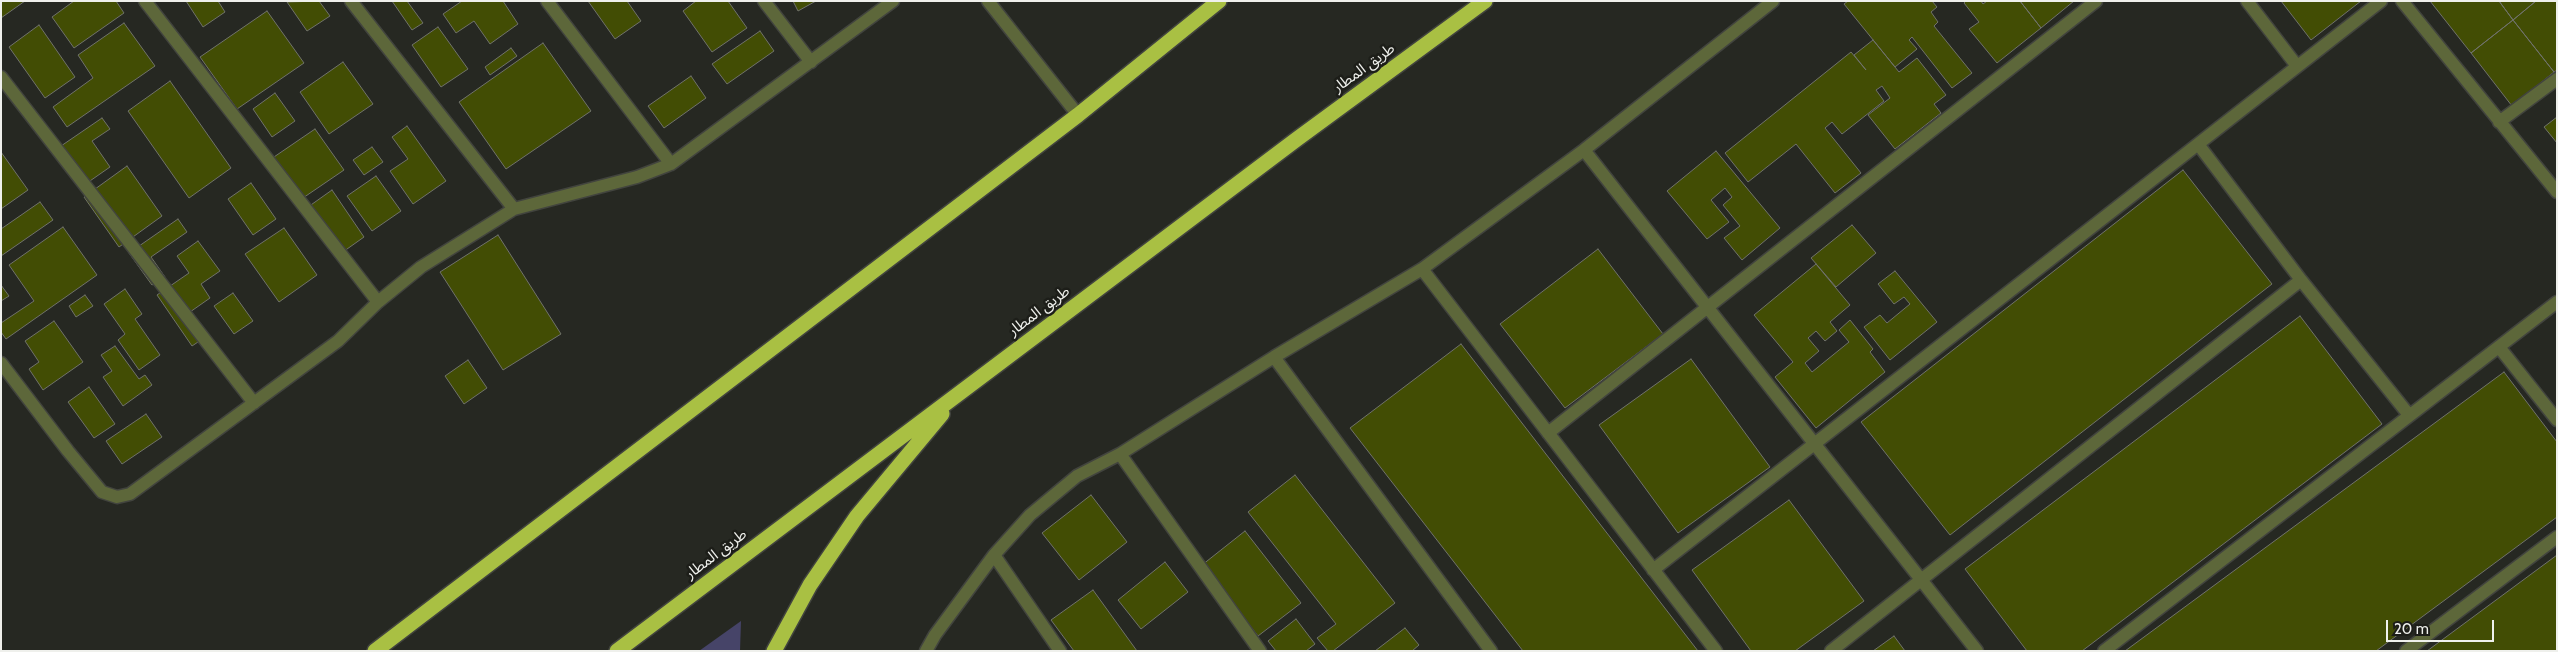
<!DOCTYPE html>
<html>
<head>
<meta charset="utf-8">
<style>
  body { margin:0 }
  #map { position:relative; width:2558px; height:652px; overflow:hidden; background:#262822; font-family:Cabin,sans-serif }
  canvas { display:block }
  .frame { position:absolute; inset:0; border:2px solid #eff0ec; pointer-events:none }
  .scale { position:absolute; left:2386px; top:620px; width:108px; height:22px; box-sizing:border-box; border:2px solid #eff0ec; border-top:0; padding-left:6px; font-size:15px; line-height:18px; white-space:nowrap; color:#eff0ec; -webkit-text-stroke:4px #1d1e19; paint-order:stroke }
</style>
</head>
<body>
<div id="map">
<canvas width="2558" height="652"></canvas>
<div class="frame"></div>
<div class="scale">20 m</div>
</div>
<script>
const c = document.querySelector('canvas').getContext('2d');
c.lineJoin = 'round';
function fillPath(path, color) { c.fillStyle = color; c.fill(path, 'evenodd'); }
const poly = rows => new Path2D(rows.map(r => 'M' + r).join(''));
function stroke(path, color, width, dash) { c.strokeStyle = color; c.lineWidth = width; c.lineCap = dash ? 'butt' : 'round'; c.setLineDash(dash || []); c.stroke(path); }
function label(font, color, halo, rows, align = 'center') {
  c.font = font + ' Cabin,"Noto Sans Arabic",sans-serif'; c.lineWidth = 5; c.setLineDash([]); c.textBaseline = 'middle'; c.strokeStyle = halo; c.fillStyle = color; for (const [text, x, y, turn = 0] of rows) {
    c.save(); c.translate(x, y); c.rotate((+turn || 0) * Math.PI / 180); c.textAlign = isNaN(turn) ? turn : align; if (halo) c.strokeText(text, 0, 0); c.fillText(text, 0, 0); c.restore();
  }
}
fillPath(poly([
  [741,621,740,651,699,651]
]), '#464468');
const building = poly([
  [1,1,25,1,1,18,1,1],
  [74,1,116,1,124,13,74,48,52,17,74,1],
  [186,1,218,1,225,12,203,27,186,1],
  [319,1,330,16,307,31,287,2,319,1],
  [392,1,407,1,423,23,412,30,392,1],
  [462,1,503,1,518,24,490,44,474,21,456,33,443,14,462,1],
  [588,1,627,1,641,21,615,39,588,1],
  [696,1,728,1,747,28,712,52,683,11,696,1],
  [793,1,816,1,798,11,793,1],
  [1848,1,1932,1,1937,7,1931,12,1938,22,1934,26,1972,73,1952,88,1912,37,1909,40,1917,49,1895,67,1844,4,1848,1],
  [1966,1,1981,1,1983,4,1987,1,2020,1,2041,28,1997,63,1969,29,1979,22,1964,3,1966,1],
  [2020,1,2074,1,2041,28,2020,1],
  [2281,1,2361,1,2311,40,2281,1],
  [2430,1,2499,1,2513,20,2471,53,2430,1],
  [2499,1,2536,1,2513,20,2499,1],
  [2536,1,2557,1,2557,70,2554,72,2513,20,2536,1],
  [267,11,304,63,237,109,200,57,267,11],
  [2513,20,2554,72,2512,106,2471,53,2513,20],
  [124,23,155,66,67,127,53,107,93,78,78,55,124,23],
  [39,25,75,77,45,98,9,47,39,25],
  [438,27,468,69,441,87,412,45,438,27],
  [760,31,774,51,727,84,712,64,760,31],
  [1873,40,1899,72,1917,58,1946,95,1934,104,1941,113,1895,149,1868,115,1890,98,1882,86,1876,90,1884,101,1842,134,1832,122,1825,128,1861,173,1835,193,1796,144,1748,182,1725,153,1851,52,1866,70,1854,55,1873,40],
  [543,43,591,111,506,169,459,102,543,43],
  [511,48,517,56,490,75,485,67,511,48],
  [343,62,373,104,329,134,300,92,343,62],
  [691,76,706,98,664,128,648,106,691,76],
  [170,81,231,168,189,198,128,111,170,81],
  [275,93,295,121,272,137,253,109,275,93],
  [2557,117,2557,143,2544,127,2557,117],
  [102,118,110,129,92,141,110,167,87,183,61,146,102,118],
  [407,126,446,181,413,204,390,171,408,159,392,137,407,126],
  [315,129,344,170,300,200,271,159,315,129],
  [372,147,383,162,364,175,353,160,372,147],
  [1716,151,1780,228,1742,260,1724,238,1740,226,1723,205,1732,197,1725,188,1711,200,1729,222,1707,239,1667,191,1716,151],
  [1,152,28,190,1,209,1,152],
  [127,166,162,216,119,247,84,197,127,166],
  [2183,170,2272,284,1950,535,1861,422,2183,170],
  [376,176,401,211,372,231,347,196,376,176],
  [251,183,276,219,253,235,228,199,251,183],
  [332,190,364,237,340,254,308,207,332,190],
  [40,202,53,220,1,256,1,229,40,202],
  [178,219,187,232,151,257,165,277,152,285,129,253,178,219],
  [1852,225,1876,253,1836,287,1811,258,1852,225],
  [63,227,97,275,6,339,1,332,1,323,34,301,9,265,63,227],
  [284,228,317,275,279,302,245,254,284,228],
  [498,235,561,334,503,370,440,272,498,235],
  [198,241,220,271,201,284,210,298,190,312,207,336,192,346,157,295,189,273,177,256,198,241],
  [1598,249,1663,334,1565,408,1500,324,1598,249],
  [1816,264,1850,305,1830,322,1837,331,1825,341,1816,331,1808,338,1819,351,1805,363,1812,372,1849,342,1839,330,1850,320,1873,349,1870,352,1885,372,1816,428,1775,377,1793,362,1754,315,1816,264],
  [1895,271,1937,322,1890,360,1864,327,1880,315,1887,323,1910,304,1904,297,1894,304,1878,284,1895,271],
  [1,285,9,296,1,301,1,285],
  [125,289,142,314,135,319,160,355,139,370,118,340,125,334,104,304,125,289],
  [233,293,253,321,234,334,214,306,233,293],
  [85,295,93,306,76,317,69,306,85,295],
  [2300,316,2382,424,2082,651,2027,651,1965,569,2300,316],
  [54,321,83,362,43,390,29,369,39,362,25,341,54,321],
  [1461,344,1698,651,1523,651,1350,428,1461,344],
  [115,346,139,379,145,375,152,385,123,406,103,377,112,371,101,355,115,346],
  [1691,359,1770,467,1678,533,1599,425,1691,359],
  [468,360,487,388,464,404,445,376,468,360],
  [2504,372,2557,442,2557,517,2376,651,2125,651,2504,372],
  [89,387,115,424,94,438,68,402,89,387],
  [146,414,162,437,122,464,106,441,146,414],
  [1295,475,1395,603,1333,651,1328,651,1317,638,1336,624,1248,512,1295,475],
  [1091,495,1127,542,1079,580,1042,533,1091,495],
  [1789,500,1864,601,1795,651,1751,651,1692,570,1789,500],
  [1245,531,1301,603,1258,636,1202,565,1245,531],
  [2557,555,2557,651,2427,651,2557,555],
  [1165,562,1188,592,1141,629,1118,600,1165,562],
  [1093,590,1137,651,1074,651,1051,620,1093,590],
  [1296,619,1315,644,1306,651,1276,651,1268,641,1296,619],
  [1405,628,1419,645,1412,651,1375,651,1405,628],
  [1894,636,1905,651,1873,651,1894,636]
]);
fillPath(building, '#424d04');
stroke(building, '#70726b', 1);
const street = poly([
  [145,1,378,302],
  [351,1,514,209],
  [547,1,671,164],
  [764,1,811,62],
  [988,1,1078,115],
  [2247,1,2297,66],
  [2402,1,2557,192],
  [1,77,254,403],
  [2499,122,2557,79],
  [2198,144,2301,280,2409,415],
  [1584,150,1977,651],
  [1422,269,1716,651],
  [2499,347,2557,420],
  [1274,357,1491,651],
  [1,363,68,451,102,492,117,497,130,494,338,341,378,302,421,267,514,209,637,177,671,164,893,1],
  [1548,433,2096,1],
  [1120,454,1260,651],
  [994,555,1060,651],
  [1653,570,2381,1],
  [926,651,935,635,994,555,1030,515,1077,476,1120,454,1274,357,1422,269,1584,150,1773,1],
  [1831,651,2301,280],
  [2104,651,2557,302],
  [2406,651,2557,537]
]);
const highway = poly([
  [375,651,1078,115,1219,1],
  [617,651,1297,139,1485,1],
  [774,651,810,585,857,516,942,414]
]);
stroke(street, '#42443e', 15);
stroke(highway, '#42443e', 18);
stroke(street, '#5d673a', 12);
stroke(highway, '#a9c043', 15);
label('15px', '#eff0ec', '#1d1e19', [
  ["طريق المطار",1364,68,-36],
  ["طريق المطار",1039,311,-37],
  ["طريق المطار",716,554,-37]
]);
</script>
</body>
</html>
